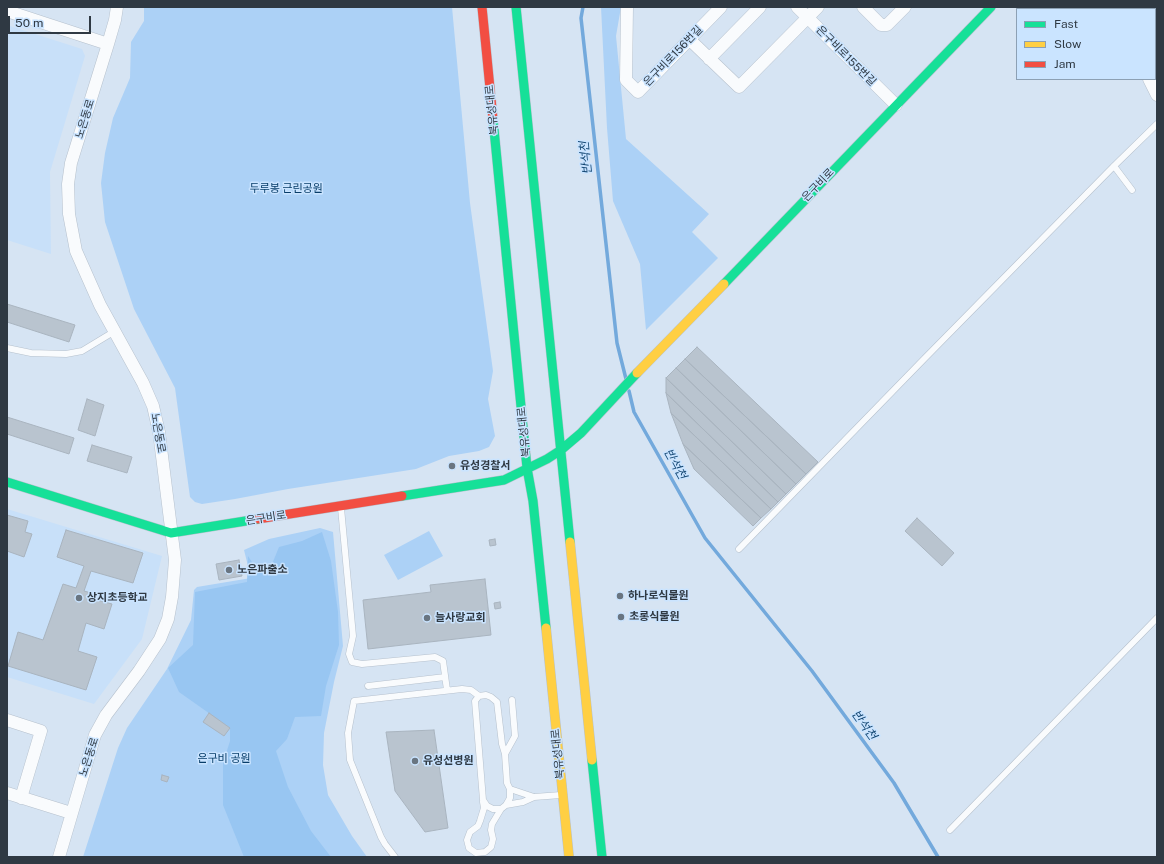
<!DOCTYPE html>
<html>
<head>
<meta charset="utf-8">
<style>
  body { margin:0 }
  #map { position:relative; width:1164px; height:864px; overflow:hidden; background:#d6e4f3; font-family:"Public Sans",sans-serif }
  canvas { display:block }
  .frame { position:absolute; inset:0; border:8px solid #2f3943; pointer-events:none }
  .legend { position:absolute; left:1016px; top:8px; width:140px; height:72px; box-sizing:border-box; background:#cae4ff; border:1px solid #8ca0b4; margin:0; padding:5px 7px; list-style:none; font-size:12px; color:#2f3943 }
  .legend li { display:flex; align-items:center; gap:8px; height:20px }
  .legend b { width:20px; border:1px solid #8ca0b4 }
  .scale { position:absolute; left:8px; top:16px; width:83px; height:18px; box-sizing:border-box; border:2px solid #2f3943; border-top:0; padding-left:5px; font-size:12px; line-height:14px; white-space:nowrap; color:#2f3943; -webkit-text-stroke:3px #cae4ff; paint-order:stroke }
</style>
</head>
<body>
<div id="map">
<canvas width="1164" height="864"></canvas>
<div class="frame"></div>
<ul class="legend">
<li><b style="height:5px;background:#16e098"></b>Fast</li>
<li><b style="height:5px;background:#ffcf43"></b>Slow</li>
<li><b style="height:5px;background:#f24e42"></b>Jam</li>
</ul>
<div class="scale">50 m</div>
</div>
<script>
const c = document.querySelector('canvas').getContext('2d');
c.lineJoin = 'round';
function fillPath(path, color) { c.fillStyle = color; c.fill(path, 'evenodd'); }
const poly = rows => new Path2D(rows.map(r => 'M' + r).join(''));
function stroke(path, color, width, dash) { c.strokeStyle = color; c.lineWidth = width; c.lineCap = dash ? 'butt' : 'round'; c.setLineDash(dash || []); c.stroke(path); }
function label(font, color, halo, rows, align = 'center') {
  c.font = font + ' "Public Sans","Noto Sans KR",sans-serif'; c.lineWidth = 3; c.setLineDash([]); c.textBaseline = 'middle'; c.strokeStyle = halo; c.fillStyle = color; for (const [text, x, y, turn = 0] of rows) {
    c.save(); c.translate(x, y); c.rotate((+turn || 0) * Math.PI / 180); c.textAlign = isNaN(turn) ? turn : align; if (halo) c.strokeText(text, 0, 0); c.fillText(text, 0, 0); c.restore();
  }
}
fillPath(poly([
  [7,25,82,49,85,56,50,172,51,254,7,240],
  [7,509,162,556,142,639,94,704,7,677]
]), '#c8e0f9');
fillPath(poly([
  [144,7,452,7,470,203,493,371,488,399,495,436,489,447,479,451,449,456,416,469,288,489,235,499,202,504,195,502,190,497,175,388,134,309,105,222,101,183,105,153,113,118,130,78,131,42,144,21],
  [601,7,621,7,616,36,626,139,709,214,692,232,718,258,646,330,640,264,613,201,607,128],
  [320,528,333,532,343,646,334,682,324,733,323,765,328,795,352,836,367,857,83,857,118,748,127,728,167,669,191,620,194,590,197,587,251,578,244,550,269,539],
  [429,531,443,556,398,580,384,555]
]), '#acd1f6');
fillPath(poly([
  [322,532,331,561,338,612,339,645,326,686,321,716,295,717,287,739,276,751,288,787,311,831,331,857,244,857,223,805,223,763,230,741,230,728,179,692,168,668,193,645,195,592,247,582,248,556,259,573,270,569,279,547,302,541]
]), '#98c6f2');
stroke(poly([
  [583,7,581,18,617,343,626,379],
  [629,391,634,412,705,538,812,671,894,783,938,857]
]), '#73a9dc', 3.5);
const building = poly([
  [7,304,75,325,69,342,7,322,7,304],
  [697,347,818,462,806,474,685,359,697,347],
  [685,359,806,474,796,484,676,368,685,359],
  [676,368,796,484,786,494,666,378,676,368],
  [666,378,786,494,778,502,666,393,666,378],
  [666,393,778,502,771,509,671,413,666,393],
  [87,399,104,405,95,436,78,430,87,399],
  [671,413,771,509,761,518,683,444,671,413],
  [7,417,74,438,69,454,7,434,7,417],
  [683,444,761,518,753,526,694,469,683,444],
  [92,445,132,457,127,473,87,461,92,445],
  [7,515,28,521,25,532,32,534,24,557,7,551,7,515],
  [917,518,954,553,942,566,905,531,917,518],
  [66,530,143,553,133,583,91,571,84,591,95,594,93,599,112,604,104,629,86,623,78,651,97,657,86,690,8,666,18,632,43,640,63,584,76,588,84,566,57,557,66,530],
  [495,539,496,545,490,546,489,540,495,539],
  [239,560,242,576,219,580,216,564,239,560],
  [485,579,491,635,368,649,363,600,431,592,430,585,485,579],
  [500,602,501,608,495,609,494,603,500,602],
  [209,713,230,728,224,736,203,722,209,713],
  [434,730,448,828,425,832,395,791,386,732,434,730],
  [162,775,169,777,167,782,161,780,162,775]
]);
fillPath(building, '#b9c4cf');
stroke(building, '#a9b4bf', 1);
const lane = poly([
  [1114,166,1132,190],
  [7,348,31,353,66,354,82,351,115,331],
  [341,508,353,636,349,654,352,662,362,664,435,657,443,661,447,690],
  [739,549,924,359,1114,166,1157,124],
  [368,686,445,677],
  [486,695,491,697,497,702,502,744,505,754,507,783,510,789,510,798,506,805,501,809,493,809,487,806,483,800,475,701,479,696,486,695],
  [505,754,515,736,512,700],
  [510,789,534,797,561,795],
  [483,802,484,808,480,821,478,826,470,832,467,840,469,848,476,853,485,852,491,847,493,839,491,830,492,824,501,809],
  [506,805,523,802,534,797],
  [950,830,1157,618],
  [395,857,385,844,381,837,350,760,348,733,354,701,462,689,471,690,479,696]
]);
const street = poly([
  [627,7,626,80,638,92,721,7],
  [797,7,896,105],
  [863,7,881,25,887,25,905,7],
  [1097,7,1098,9],
  [7,11,108,44],
  [689,39,739,87,818,7],
  [709,59,760,7],
  [1149,79,1157,95],
  [7,720,41,731,21,798],
  [7,793,71,813],
  [59,857,95,735,106,715,139,671,160,639,168,619,172,597,175,560,159,432,153,406,143,383,100,305,76,251,69,214,68,184,71,163,108,44,115,20,117,7]
]);
const fast = poly([
  [516,7,570,542],
  [493,119,527,468,533,501,546,628],
  [724,284,991,7],
  [7,482,171,533,258,519],
  [402,496,504,480,547,459,561,450,581,433,637,373],
  [592,760,602,857]
]);
const slow = poly([
  [637,373,724,284],
  [570,542,592,760],
  [546,628,569,857]
]);
const jam = poly([
  [482,7,493,119],
  [258,519,402,496]
]);
stroke(lane, '#b6c1cd', 7);
stroke(street, '#b6c1cd', 13);
stroke(fast, '#b6c1cd', 10);
stroke(slow, '#b6c1cd', 10);
stroke(jam, '#b6c1cd', 10);
stroke(lane, '#f9fbfd', 6);
stroke(street, '#f9fbfd', 12);
stroke(fast, '#16e098', 9);
stroke(slow, '#ffcf43', 9);
stroke(jam, '#f24e42', 9);
for (const [x, y, r, color] of [
  [452,466,4,"#697581"],
  [229,570,4,"#697581"],
  [620,596,4,"#697581"],
  [79,598,4,"#697581"],
  [621,617,4,"#697581"],
  [427,618,4,"#697581"],
  [415,761,4,"#697581"]
]) { const dot = new Path2D(); dot.arc(x, y, r, 0, 2 * Math.PI); c.fillStyle = color; c.fill(dot); stroke(dot, '#cae4ff', 1.5); }
label('11px', '#2f3943', '#cae4ff', [
  ["은구비로156번길",673,56,-46],
  ["은구비로155번길",846,56,45],
  ["북유성대로",492,110,-96],
  ["노은동로",85,119,-73],
  ["은구비로",818,185,-46],
  ["북유성대로",524,432,-96],
  ["노은동로",158,433,80],
  ["은구비로",266,518,-9],
  ["북유성대로",558,754,-96],
  ["노은동로",89,757,-72]
]);
label('11px', '#073d69', '#cae4ff', [
  ["두루봉 근린공원",286,189],
  ["은구비 공원",224,759]
]);
label('bold 11px', '#2f3943', '#cae4ff', [
  ["유성경찰서",460,466],
  ["노은파출소",237,570],
  ["하나로식물원",628,596],
  ["상지초등학교",87,598],
  ["초롱식물원",629,617],
  ["늘사랑교회",435,618],
  ["유성선병원",423,761]
], 'left');
label('italic 12px', '#154874', '#cae4ff', [
  ["반석천",586,158,-96],
  ["반석천",675,464,61],
  ["반석천",864,725,54]
]);
</script>
</body>
</html>
